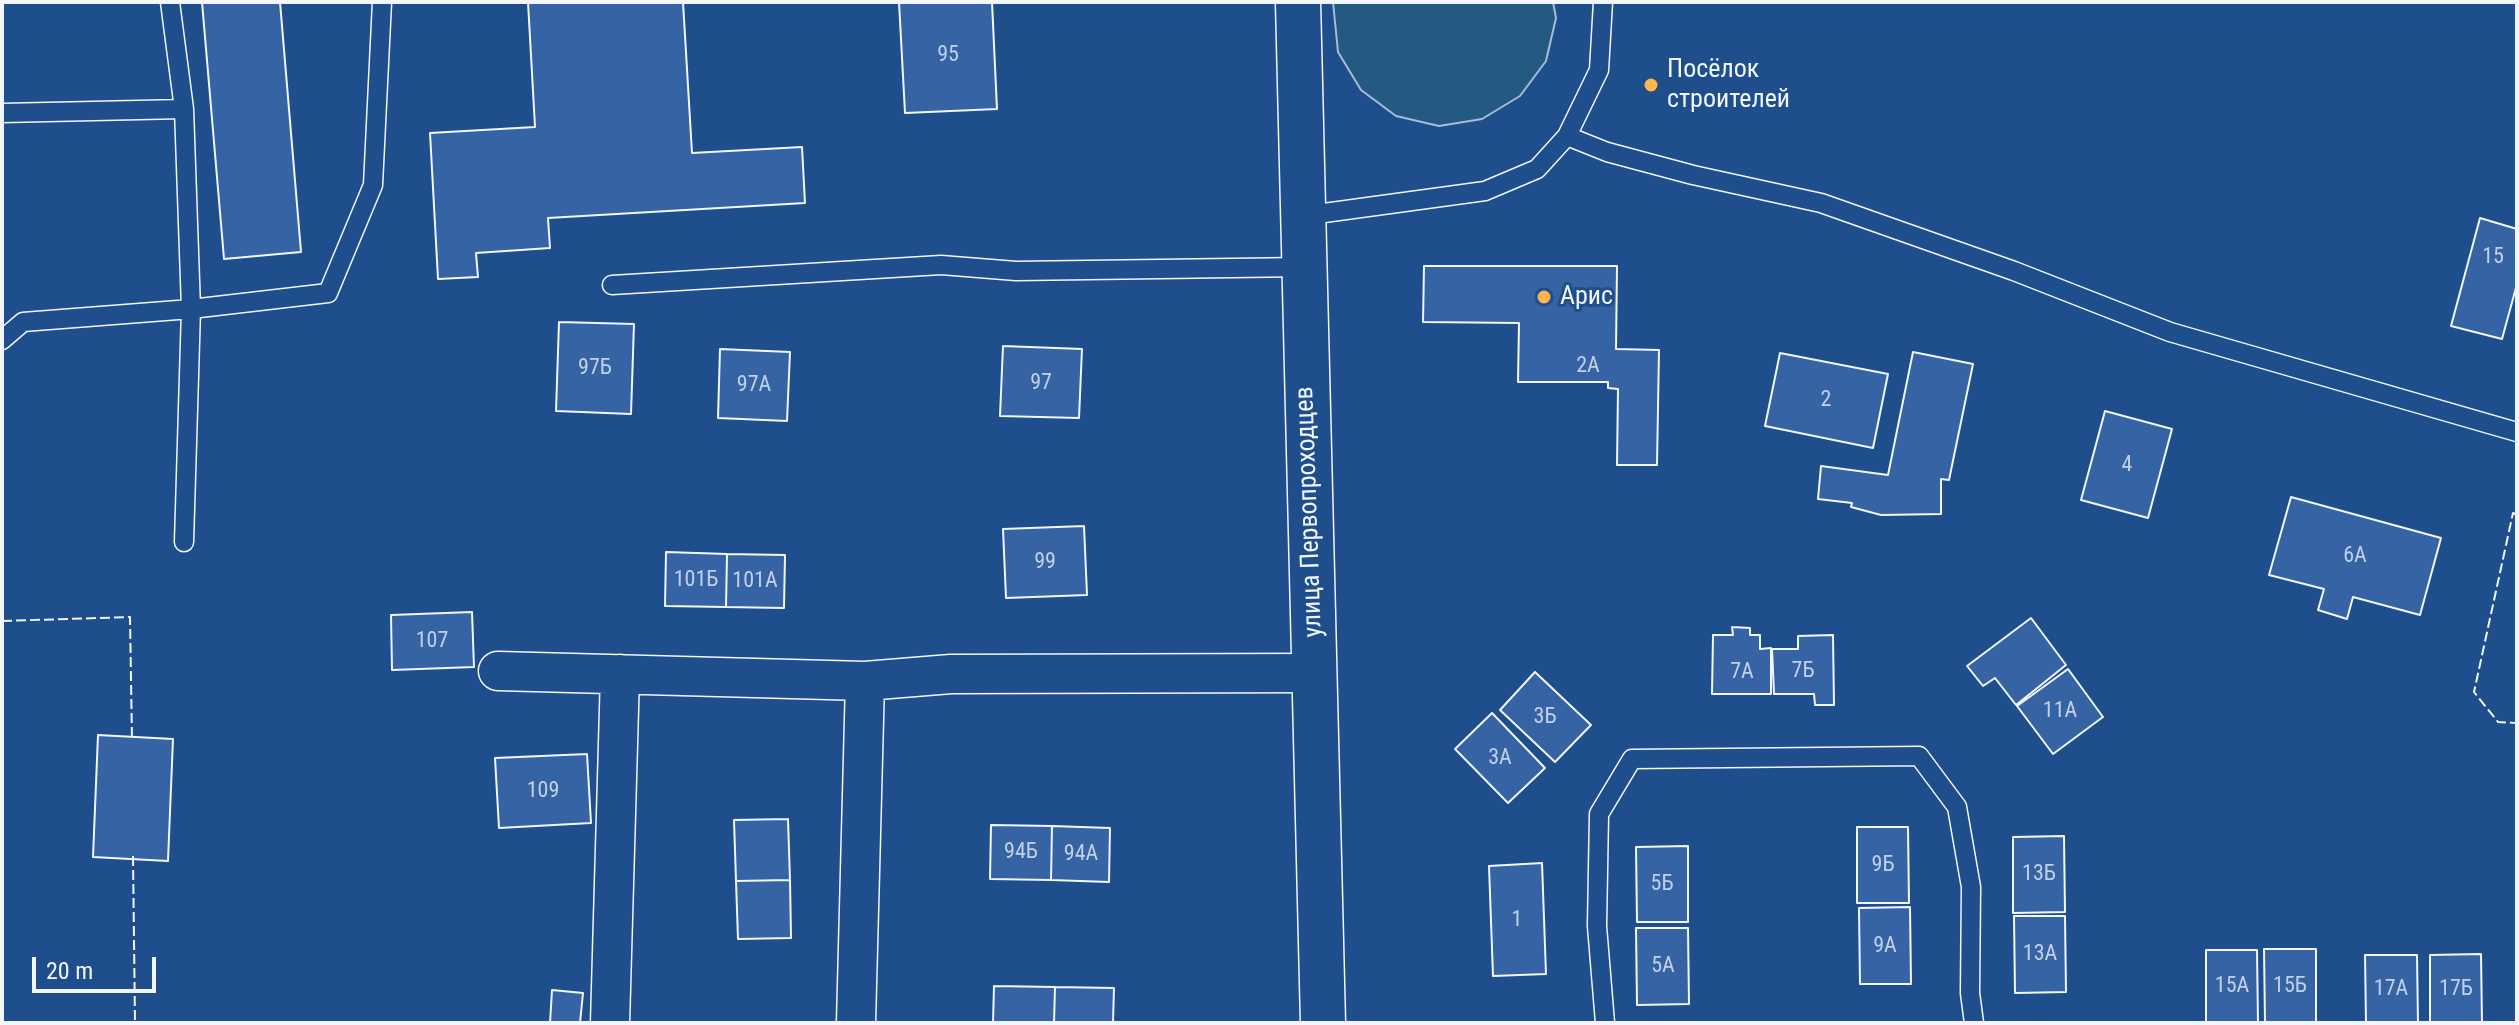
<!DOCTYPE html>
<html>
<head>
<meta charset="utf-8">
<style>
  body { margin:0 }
  #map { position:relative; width:2519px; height:1025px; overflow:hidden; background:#1f4e8c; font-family:"Roboto Condensed",sans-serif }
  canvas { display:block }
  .frame { position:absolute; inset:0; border:4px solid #f2f6ff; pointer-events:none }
  .scale { position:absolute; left:32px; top:957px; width:124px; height:36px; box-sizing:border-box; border:4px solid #f2f6ff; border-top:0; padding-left:10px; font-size:24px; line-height:28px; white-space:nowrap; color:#f2f6ff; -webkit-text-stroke:6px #1f4e8c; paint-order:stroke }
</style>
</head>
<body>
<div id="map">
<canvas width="2519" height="1025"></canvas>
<div class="frame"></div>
<div class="scale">20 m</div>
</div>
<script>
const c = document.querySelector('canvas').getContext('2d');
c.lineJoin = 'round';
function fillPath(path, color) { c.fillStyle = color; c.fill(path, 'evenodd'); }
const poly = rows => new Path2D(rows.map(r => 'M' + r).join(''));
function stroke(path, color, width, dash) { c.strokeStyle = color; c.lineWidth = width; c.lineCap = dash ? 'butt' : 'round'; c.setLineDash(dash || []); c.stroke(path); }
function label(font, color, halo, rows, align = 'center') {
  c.font = font + ' "Roboto Condensed",sans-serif'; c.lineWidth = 6; c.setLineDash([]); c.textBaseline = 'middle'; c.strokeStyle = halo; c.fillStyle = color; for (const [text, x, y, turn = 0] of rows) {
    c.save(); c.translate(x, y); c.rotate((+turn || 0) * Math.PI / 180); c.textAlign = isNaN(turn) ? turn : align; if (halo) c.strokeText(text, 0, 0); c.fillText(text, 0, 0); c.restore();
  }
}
const green = poly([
  [1333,2,1553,2,1556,18,1546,61,1520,96,1482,119,1439,126,1396,116,1361,90,1338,52,1333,2]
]);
fillPath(green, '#245a82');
stroke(green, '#a8bbd7', 2);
const building = poly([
  [202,2,280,2,301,252,224,259,202,2],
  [528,2,683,2,692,153,802,147,805,203,548,218,550,248,476,253,478,277,438,279,430,133,535,127,528,2],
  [899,2,992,2,997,109,905,113,899,2],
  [2480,218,2517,229,2517,284,2502,339,2451,326,2480,218],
  [1424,266,1617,266,1616,349,1659,350,1657,465,1617,465,1618,389,1608,388,1608,382,1518,382,1519,323,1423,322,1424,266],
  [559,322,634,324,631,414,556,411,559,322],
  [1003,346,1082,349,1079,418,1000,416,1003,346],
  [720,349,790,352,787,421,718,418,720,349],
  [1913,352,1973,364,1949,480,1941,479,1941,514,1881,515,1851,507,1852,503,1818,499,1821,466,1888,475,1913,352],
  [1780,353,1888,374,1873,448,1765,426,1780,353],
  [2105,411,2172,429,2148,518,2081,500,2105,411],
  [2291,497,2441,538,2420,615,2353,597,2347,619,2318,610,2324,589,2269,575,2291,497],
  [1084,526,1087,595,1006,598,1003,529,1084,526],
  [666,552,727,554,726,607,665,606,666,552],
  [727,554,785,555,784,608,726,607,727,554],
  [472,612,474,667,392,670,391,615,472,612],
  [2031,618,2066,665,2016,705,1995,678,1983,686,1967,666,2031,618],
  [1732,627,1750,628,1750,635,1760,635,1760,649,1771,648,1771,694,1712,694,1713,635,1733,635,1732,627],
  [1833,635,1834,705,1815,705,1814,694,1774,694,1772,649,1798,649,1798,636,1833,635],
  [2068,669,2103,717,2053,754,2017,706,2068,669],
  [1535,672,1591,725,1555,762,1500,710,1535,672],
  [1492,713,1545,768,1508,803,1455,749,1492,713],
  [98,735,173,739,168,861,93,857,98,735],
  [587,754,591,823,499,828,495,758,587,754],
  [788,819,790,880,736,881,734,820,788,819],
  [991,825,1052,826,1051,880,990,879,991,825],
  [1052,826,1110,828,1109,882,1051,880,1052,826],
  [1857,827,1908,827,1909,903,1857,903,1857,827],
  [2064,836,2065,912,2013,913,2013,837,2064,836],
  [1688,846,1688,922,1637,922,1636,847,1688,846],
  [1542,863,1546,974,1493,976,1489,866,1542,863],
  [790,880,791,938,738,939,736,881,790,880],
  [1910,907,1911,984,1860,984,1859,908,1910,907],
  [2014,916,2065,916,2066,992,2015,993,2014,916],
  [1636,928,1688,928,1689,1004,1637,1005,1636,928],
  [2264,949,2316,949,2316,1023,2265,1023,2264,949],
  [2206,950,2257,950,2258,1023,2206,1023,2206,950],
  [2481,954,2482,1023,2430,1023,2430,955,2481,954],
  [2365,955,2417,955,2418,1023,2366,1023,2365,955],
  [994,986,1055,987,1054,1023,993,1023,994,986],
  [1055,987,1114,988,1113,1023,1054,1023,1055,987],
  [552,990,583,993,580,1023,550,1023,552,990]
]);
fillPath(building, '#3563a3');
stroke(building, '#f2f6ff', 2);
const lane = poly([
  [170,2,184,109,191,309,184,542],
  [2,113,184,109],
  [1567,136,1607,152,1693,175,1821,203,2014,271,2170,332,2517,432],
  [1302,216,1485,191,1537,169,1567,136,1599,70,1603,2],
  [612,285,941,265,1016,271,1304,267],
  [2,340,23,322,191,309,328,293,373,185,382,2],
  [1605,1023,1597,926,1599,814,1632,759,1919,756,1957,807,1971,887,1970,993,1974,1023]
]);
const street = poly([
  [498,671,865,681,951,674,1315,673],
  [610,1023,620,674],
  [856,1023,865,681]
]);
const secondary = poly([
  [1298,2,1323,1023]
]);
stroke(lane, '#f2f6ff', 21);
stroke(street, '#f2f6ff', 41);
stroke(secondary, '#f2f6ff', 47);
stroke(lane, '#1f4e8c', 18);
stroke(street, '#1f4e8c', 38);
stroke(secondary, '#1f4e8c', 44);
stroke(poly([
  [2517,515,2513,513,2474,692,2498,722,2517,723],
  [2,621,130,617,132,740],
  [133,856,135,1023]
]), '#f2f6ff', 2, [10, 4]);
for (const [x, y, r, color] of [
  [1651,85,8,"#ffb74d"],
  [1544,297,8,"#ffb74d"]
]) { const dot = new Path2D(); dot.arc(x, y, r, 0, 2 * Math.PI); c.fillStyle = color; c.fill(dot); stroke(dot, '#1f4e8c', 3); }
label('22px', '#c3d1e8', null, [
  ["95",948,55],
  ["15",2493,257],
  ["2А",1588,366],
  ["97Б",595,368],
  ["97",1041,383],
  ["97А",754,385],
  ["2",1826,400],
  ["4",2127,465],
  ["6А",2355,556],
  ["99",1045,562],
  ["101Б",696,580],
  ["101А",755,581],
  ["107",432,641],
  ["7Б",1803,671],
  ["7А",1742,672],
  ["11А",2060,711],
  ["3Б",1545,717],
  ["3А",1500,758],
  ["109",543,791],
  ["94Б",1021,852],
  ["94А",1081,854],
  ["9Б",1883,865],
  ["13Б",2039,874],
  ["5Б",1662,884],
  ["1",1517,920],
  ["9А",1885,946],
  ["13А",2040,954],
  ["5А",1663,966],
  ["15А",2232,986],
  ["15Б",2290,986],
  ["17А",2391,989],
  ["17Б",2456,989]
]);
label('26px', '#f2f6ff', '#1f4e8c', [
  ["Посёлок",1667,70],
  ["строителей",1667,100],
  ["Арис",1560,297]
], 'left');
label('26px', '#f2f6ff', '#1f4e8c', [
  ["улица Первопроходцев",1310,512,-92]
]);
</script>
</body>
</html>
